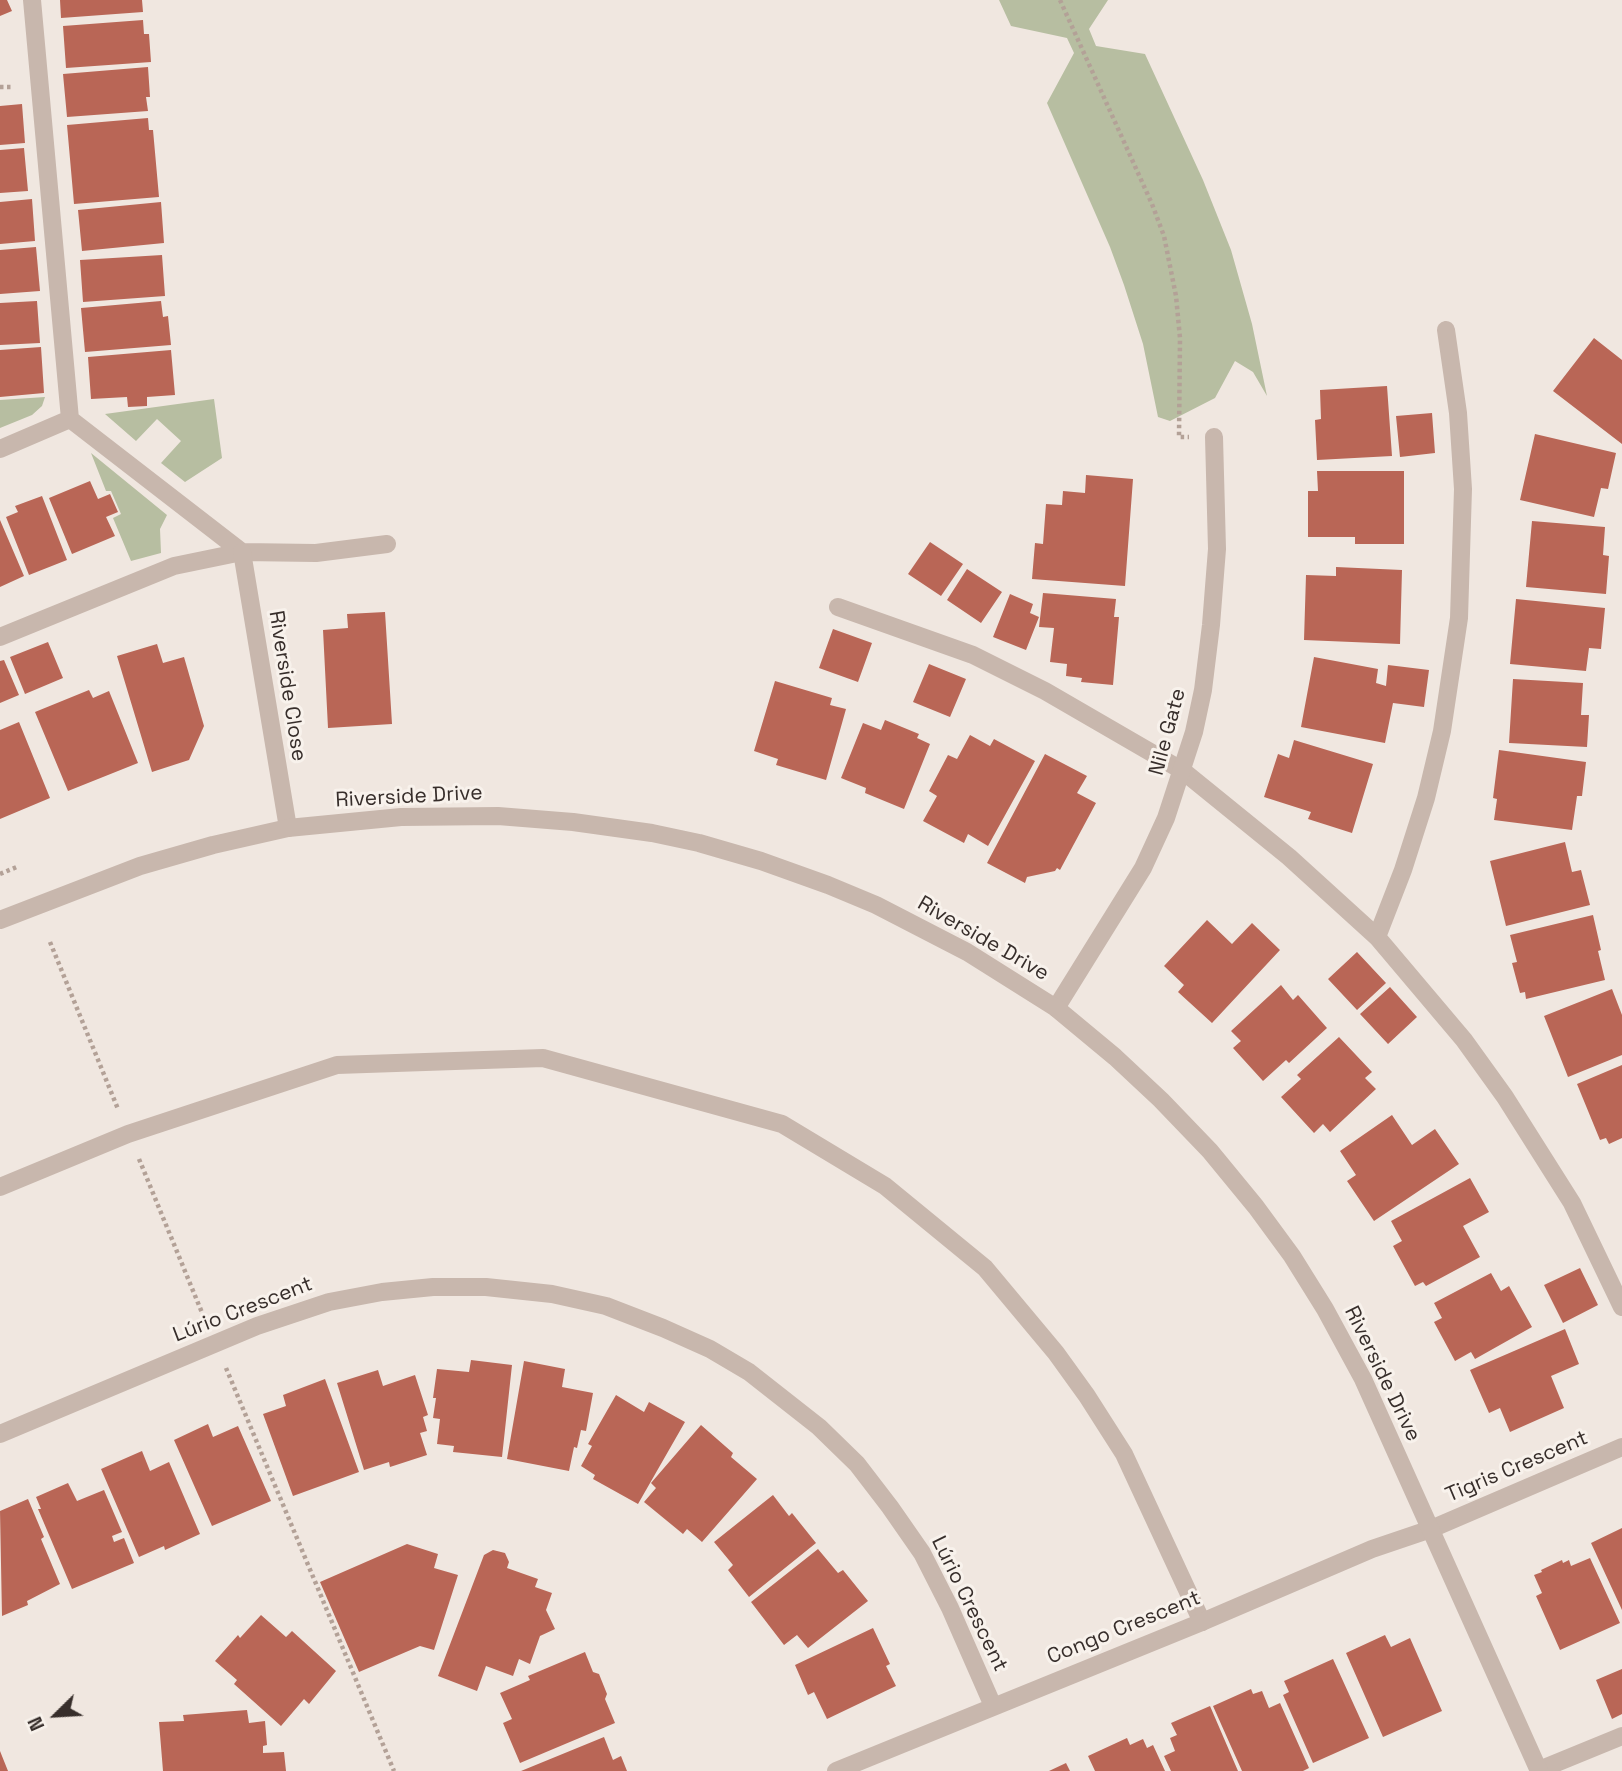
<!DOCTYPE html>
<html>
<head>
<meta charset="utf-8">
<style>
  body { margin:0 }
  #map { position:relative; width:1622px; height:1771px; overflow:hidden; background:#f0e7e0; font-family:"Space Grotesk",sans-serif }
  canvas { display:block }
  .north { position:absolute; left:21px; top:1680px; width:70px; height:70px; -webkit-text-stroke:5px #f8f2ec; paint-order:stroke; rotate:246deg; font-size:19px; font-weight:700; line-height:28px; text-align:center; color:#372e2b }
  .north::after { content:''; display:block; margin:auto; width:24px; height:32px; background:#372e2b; clip-path:polygon(50% 0,100% 100%,50% 72%,0 100%) }
</style>
</head>
<body>
<div id="map">
<canvas width="1622" height="1771"></canvas>
<div class="north">N</div>
</div>
<script>
const c = document.querySelector('canvas').getContext('2d');
c.lineJoin = 'round';
function fillPath(path, color) { c.fillStyle = color; c.fill(path, 'evenodd'); }
const poly = rows => new Path2D(rows.map(r => 'M' + r).join(''));
function stroke(path, color, width, dash) { c.strokeStyle = color; c.lineWidth = width; c.lineCap = dash ? 'butt' : 'round'; c.setLineDash(dash || []); c.stroke(path); }
function label(font, color, halo, rows, align = 'center') {
  c.font = font + ' "Space Grotesk",sans-serif'; c.lineWidth = 6; c.setLineDash([]); c.textBaseline = 'middle'; c.strokeStyle = halo; c.fillStyle = color; for (const [text, x, y, turn = 0] of rows) {
    c.save(); c.translate(x, y); c.rotate((+turn || 0) * Math.PI / 180); c.textAlign = isNaN(turn) ? turn : align; if (halo) c.strokeText(text, 0, 0); c.fillText(text, 0, 0); c.restore();
  }
}
fillPath(poly([
  [999,0,1108,0,1089,29,1096,46,1145,54,1203,180,1231,250,1252,324,1267,396,1253,372,1235,361,1215,398,1170,421,1158,417,1143,344,1124,285,1110,247,1047,103,1074,53,1067,38,1011,26],
  [45,397,42,406,32,415,0,428,0,400],
  [214,399,222,458,185,482,161,463,181,441,157,419,136,441,105,414],
  [91,453,167,515,160,529,161,553,131,561,113,518,121,514,111,491,106,491]
]), '#b7bea1');
fillPath(poly([
  [0,0,7,0,12,11,0,16],
  [60,0,142,0,143,12,61,18],
  [143,20,144,34,149,34,151,62,66,68,63,26],
  [148,67,150,97,146,97,148,111,67,117,63,74],
  [22,104,25,143,0,145,0,106],
  [148,118,149,130,153,130,159,197,74,204,67,125],
  [24,148,28,191,0,193,0,150],
  [32,199,35,241,0,244,0,202],
  [161,202,164,243,82,251,78,210],
  [36,247,40,291,0,294,0,250],
  [162,255,165,296,83,302,80,260],
  [37,301,40,343,0,345,0,303],
  [161,301,163,317,168,316,171,345,85,352,81,308],
  [1594,338,1622,360,1622,444,1553,391],
  [41,347,44,393,0,397,0,350],
  [171,350,175,395,147,397,147,406,128,407,127,397,91,399,88,357],
  [1387,386,1392,456,1317,460,1315,420,1321,419,1320,390],
  [1432,413,1435,453,1400,457,1396,416],
  [1535,434,1616,453,1608,489,1601,488,1594,517,1520,500],
  [1317,471,1404,471,1404,544,1355,544,1355,537,1308,537,1308,491,1318,491],
  [1086,475,1133,479,1125,586,1032,579,1035,543,1043,544,1046,504,1062,505,1063,491,1085,493],
  [90,481,98,499,110,494,118,512,106,517,115,536,72,554,49,498],
  [42,496,67,560,29,575,6,517,18,512,15,506],
  [0,520,24,576,0,587],
  [1532,521,1605,527,1603,555,1609,556,1606,594,1526,587],
  [930,542,963,564,941,596,908,574],
  [1336,567,1402,570,1400,644,1304,640,1306,575,1336,576],
  [967,569,1002,592,981,623,947,600],
  [1043,593,1116,599,1114,617,1119,617,1113,685,1081,682,1082,678,1066,676,1067,664,1050,662,1054,628,1039,627],
  [1010,594,1033,604,1030,613,1039,617,1026,650,993,637],
  [1516,599,1605,608,1601,649,1589,648,1586,671,1510,664],
  [385,612,392,724,328,728,323,630,348,628,347,614],
  [833,629,872,643,858,682,819,668],
  [48,642,63,678,25,694,10,657],
  [157,644,163,663,184,657,204,726,189,760,152,772,117,656],
  [1314,657,1378,669,1376,683,1386,686,1388,665,1429,670,1424,707,1393,703,1385,743,1301,727],
  [4,660,19,695,0,703,0,661],
  [929,664,966,679,950,717,913,702],
  [1513,679,1583,683,1581,715,1589,715,1587,747,1509,743],
  [775,681,832,698,830,705,846,709,826,780,776,765,778,759,754,751],
  [89,690,93,698,109,691,138,763,68,791,35,712],
  [885,720,919,734,917,738,930,744,904,809,865,793,866,788,841,778,863,723,881,730],
  [19,722,50,798,0,819,0,730],
  [970,735,990,746,994,739,1035,761,988,846,968,834,964,843,923,821,937,796,929,791,948,755,957,759],
  [1294,740,1373,764,1352,833,1308,819,1311,812,1264,797,1278,754,1289,758],
  [1499,750,1586,762,1582,796,1577,796,1572,830,1494,820,1497,799,1493,798],
  [1045,754,1087,776,1077,793,1096,803,1060,870,1057,868,1055,871,1027,877,1025,883,987,863],
  [1565,842,1572,872,1581,870,1590,905,1506,926,1490,861],
  [1593,915,1601,950,1598,951,1605,980,1526,999,1525,992,1520,993,1512,963,1517,962,1510,935],
  [1207,920,1232,944,1252,923,1280,950,1212,1023,1178,992,1184,985,1164,966],
  [1357,952,1386,983,1357,1010,1328,979],
  [1281,985,1293,1000,1298,995,1327,1028,1289,1063,1286,1060,1263,1081,1233,1048,1241,1041,1231,1031],
  [1390,987,1417,1017,1388,1044,1360,1014],
  [1612,989,1622,1015,1622,1055,1568,1077,1544,1016],
  [1339,1037,1372,1072,1365,1078,1376,1089,1330,1132,1323,1124,1314,1133,1281,1097,1301,1079,1297,1075],
  [1622,1065,1622,1138,1609,1144,1606,1138,1600,1140,1577,1084],
  [1392,1115,1412,1145,1435,1129,1459,1164,1374,1221,1347,1181,1356,1175,1340,1151],
  [1470,1178,1489,1212,1463,1226,1480,1257,1426,1286,1423,1282,1415,1286,1393,1246,1402,1241,1391,1221],
  [1580,1268,1598,1305,1563,1323,1544,1285],
  [1491,1273,1501,1291,1509,1286,1532,1327,1475,1359,1471,1352,1455,1361,1434,1322,1442,1318,1434,1303],
  [1565,1329,1579,1364,1551,1376,1564,1408,1510,1432,1500,1408,1489,1413,1470,1370],
  [471,1360,512,1365,502,1457,453,1452,454,1446,437,1444,440,1419,433,1418,436,1398,433,1398,437,1369,469,1372],
  [524,1361,565,1369,562,1387,593,1393,586,1431,581,1430,577,1448,574,1447,569,1471,507,1459],
  [378,1370,383,1386,415,1375,428,1415,423,1417,427,1431,420,1433,427,1455,390,1467,389,1462,364,1470,337,1383],
  [325,1379,359,1472,293,1496,263,1414,286,1406,283,1395],
  [616,1395,644,1412,649,1402,685,1422,638,1504,593,1479,595,1475,581,1466,592,1446,588,1444],
  [208,1424,213,1437,238,1426,271,1501,212,1526,174,1440],
  [701,1425,733,1453,731,1457,757,1479,702,1542,687,1529,683,1534,644,1502,656,1488,651,1483],
  [142,1451,150,1471,169,1462,200,1534,165,1550,164,1546,139,1557,101,1469],
  [68,1483,77,1501,104,1490,122,1532,112,1536,114,1542,124,1538,134,1563,72,1589,38,1509,41,1509,36,1497],
  [773,1495,789,1516,792,1513,816,1543,749,1597,728,1570,733,1565,714,1542],
  [28,1499,44,1537,41,1539,60,1584,27,1601,28,1605,2,1616,0,1511],
  [1622,1528,1622,1610,1591,1543],
  [407,1544,438,1554,434,1568,458,1575,434,1650,420,1646,359,1672,320,1582],
  [818,1549,838,1573,843,1570,868,1601,808,1648,797,1635,784,1645,751,1602],
  [493,1550,505,1553,509,1562,507,1568,538,1579,535,1587,552,1593,546,1610,555,1629,540,1636,530,1664,519,1659,513,1676,486,1666,477,1691,438,1676,484,1555],
  [1590,1558,1620,1623,1560,1650,1536,1596,1542,1593,1534,1575,1542,1572,1541,1570,1562,1560,1563,1563,1569,1560,1571,1566],
  [261,1615,286,1637,292,1631,336,1671,309,1704,304,1699,281,1726,234,1684,237,1680,215,1661,238,1635,240,1638],
  [873,1628,890,1664,886,1666,896,1686,827,1719,814,1692,808,1695,795,1665],
  [1385,1635,1391,1647,1410,1638,1442,1711,1383,1737,1346,1653],
  [585,1652,593,1672,599,1674,607,1694,605,1699,615,1723,520,1763,503,1723,512,1719,500,1693,530,1680,528,1676],
  [1333,1659,1369,1738,1313,1763,1283,1695,1289,1692,1284,1681],
  [1622,1669,1622,1714,1612,1719,1596,1680],
  [1251,1689,1253,1694,1262,1691,1269,1708,1280,1703,1309,1768,1303,1771,1242,1771,1213,1706],
  [1210,1706,1238,1771,1171,1771,1164,1756,1175,1751,1170,1738,1177,1735,1171,1723],
  [247,1710,249,1723,265,1721,267,1745,263,1746,263,1753,284,1752,286,1771,163,1771,159,1722,184,1721,183,1715],
  [604,1737,613,1760,621,1756,627,1771,521,1771],
  [1127,1738,1130,1745,1143,1739,1147,1748,1153,1745,1165,1771,1095,1771,1088,1756],
  [0,1751,8,1771,0,1771],
  [1066,1763,1070,1771,1049,1771]
]), '#b96656');
stroke(poly([
  [1060,0,1152,204,1164,236,1176,296,1180,338,1179,437,1189,437],
  [0,87,12,87],
  [0,874,19,866],
  [50,942,118,1109],
  [139,1159,205,1320],
  [226,1368,394,1771]
]), '#b3a197', 4.5, [3.5, 3.5]);
stroke(poly([
  [32,0,70,419,242,552],
  [0,449,70,419],
  [838,607,973,655,1045,691,1183,771,1289,857,1377,937,1464,1040,1505,1097,1572,1203,1622,1307],
  [0,637,174,566,242,552,316,553,387,544],
  [1377,937,1403,870,1426,798,1442,731,1459,618,1463,489,1458,413,1446,330],
  [0,1187,128,1134,337,1065,543,1058,782,1124,885,1186,985,1268,1056,1353,1087,1396,1124,1454,1202,1622],
  [1539,1770,1622,1736]
]), '#c8b7ad', 18);
stroke(poly([
  [242,552,288,828],
  [1056,1008,1143,868,1166,818,1194,732,1203,690,1211,625,1217,549,1214,437],
  [0,1434,257,1326,329,1302,382,1292,433,1287,486,1287,552,1294,606,1306,663,1328,710,1349,749,1372,819,1427,857,1464,890,1507,922,1553,950,1608,993,1706],
  [836,1771,1202,1622,1372,1549,1431,1529,1622,1447]
]), '#c8b7ad', 18);
stroke(poly([
  [0,920,140,866,213,845,288,828,401,817,498,816,573,822,652,833,699,843,761,861,828,885,876,905,967,952,1056,1008,1115,1057,1161,1100,1210,1151,1256,1207,1292,1256,1325,1309,1363,1379,1539,1771]
]), '#c8b7ad', 18);
label('21px', '#372e2b', '#f8f2ec', [
  ["Riverside Close",287,686,81],
  ["Nile Gate",1168,732,-75],
  ["Riverside Drive",409,797,-3],
  ["Riverside Drive",983,939,30],
  ["Lúrio Crescent",243,1310,-21],
  ["Riverside Drive",1382,1374,64],
  ["Tigris Crescent",1517,1467,-23],
  ["Lúrio Crescent",969,1604,64],
  ["Congo Crescent",1124,1628,-22]
]);
</script>
</body>
</html>
